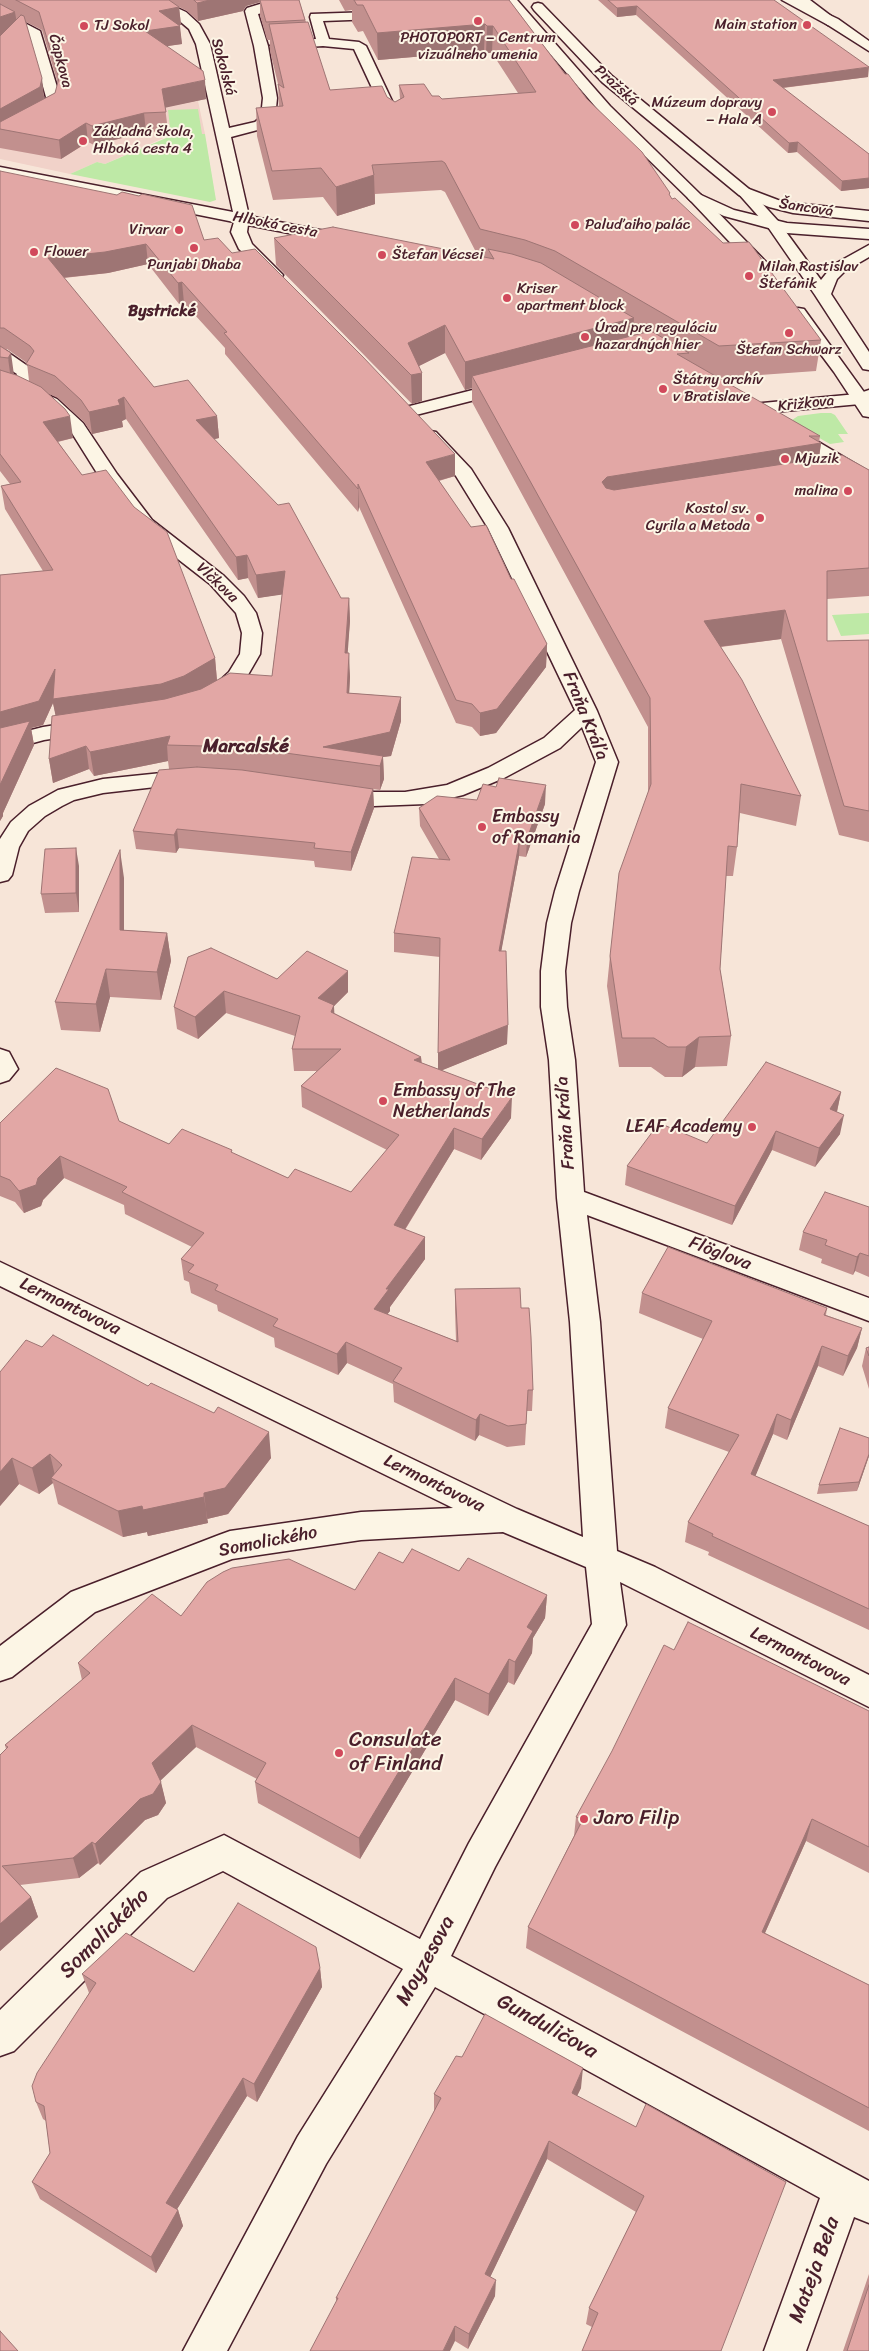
<!DOCTYPE html>
<html>
<head>
<meta charset="utf-8">
<style>
  body { margin:0 }
  canvas { display:block; background:#f7e5d8 }
</style>
</head>
<body>
<canvas width="869" height="2351"></canvas>
<script>
const c = document.querySelector('canvas').getContext('2d');
c.lineJoin = 'round';
function fillPath(path, color) { c.fillStyle = color; c.fill(path, 'evenodd'); }
const poly = rows => new Path2D(rows.map(r => 'M' + r).join(''));
function stroke(path, color, width, dash) { c.strokeStyle = color; c.lineWidth = width; c.lineCap = dash ? 'butt' : 'round'; c.setLineDash(dash || []); c.stroke(path); }
function label(font, color, halo, rows, align = 'center') {
  c.font = font + ' Sriracha,sans-serif'; c.lineWidth = 4; c.setLineDash([]); c.textBaseline = 'middle'; c.strokeStyle = halo; c.fillStyle = color; for (const [text, x, y, turn = 0] of rows) {
    c.save(); c.translate(x, y); c.rotate((+turn || 0) * Math.PI / 180); c.textAlign = isNaN(turn) ? turn : align; if (halo) c.strokeText(text, 0, 0); c.fillText(text, 0, 0); c.restore();
  }
}
fillPath(poly([
  [198,101,205,134,168,136,105,164,97,162,70,174,0,159,0,146,63,113]
]), '#f1d2c9');
fillPath(poly([
  [198,109,202,134,205,134,216,200,210,202,70,174,97,162,105,164,171,136,168,110],
  [821,413,831,413,835,415,848,434,838,434,844,442,830,444,793,423,792,420,798,416],
  [869,613,869,634,841,636,832,615]
]), '#bee9a6');
const street = poly([
  [118,0,142,0,175,7,186,12,199,24,210,44,229,128,255,122,261,117,263,98,254,46,245,11,247,8,273,0,289,0,267,12,258,14,268,46,277,98,275,118,265,128,231,137,249,216,350,236,352,239,350,242,344,244,248,225,247,232,252,244,283,275,281,278,275,280,269,278,239,249,231,232,234,222,0,175,0,167,233,212,196,44,189,29,176,18,167,13,120,3,118,0],
  [796,0,810,0,839,22,838,25,828,25,796,0],
  [0,10,40,31,60,97,56,112,0,142,0,132,44,107,46,97,28,33,0,19,0,10],
  [371,12,376,13,377,16,376,19,323,21,329,39,359,42,366,46,401,120,394,124,387,120,354,49,323,46,278,49,271,45,278,41,316,39,310,17,311,14,371,12],
  [0,350,6,351,32,369,35,373,27,386,57,399,83,423,117,474,152,520,224,576,244,596,256,613,262,633,260,654,245,680,220,703,212,704,204,703,201,698,229,672,240,654,242,633,236,613,210,584,138,528,102,481,70,430,45,407,20,395,0,389,0,379,12,382,17,374,0,363,0,350],
  [508,381,514,382,517,386,514,390,408,417,402,416,399,412,402,408,508,381],
  [869,390,869,401,860,404,752,414,746,413,743,409,746,405,752,404,857,394,869,390],
  [789,427,795,428,869,472,869,486,862,484,783,436,780,432,783,428,789,427],
  [430,431,436,432,471,469,508,528,597,711,618,762,579,891,571,923,565,971,567,1007,575,1060,584,1192,869,1298,869,1321,587,1215,600,1322,617,1551,655,1567,869,1675,869,1707,620,1582,626,1625,495,1867,451,1956,869,2181,869,2223,854,2217,806,2351,764,2351,820,2198,435,1987,326,2164,227,2351,183,2351,298,2136,403,1969,223,1871,167,1898,14,2051,0,2056,0,2010,141,1872,224,1835,420,1939,469,1843,592,1624,586,1567,503,1532,361,1540,232,1559,95,1612,12,1677,0,1681,0,1646,71,1592,219,1535,230,1531,361,1512,453,1508,0,1286,0,1262,517,1509,583,1537,570,1322,557,1198,549,1060,541,1007,541,971,547,923,555,891,596,762,582,727,560,748,504,778,463,795,426,804,374,806,330,799,327,794,330,789,338,787,374,792,405,792,447,785,488,768,544,738,575,710,488,528,456,476,421,436,424,432,430,431],
  [88,720,96,722,99,727,96,732,44,740,0,752,0,738,43,727,88,720],
  [191,770,199,772,202,777,199,782,103,793,74,800,62,806,45,816,28,831,19,847,12,875,8,880,0,882,0,839,11,822,29,806,58,790,103,779,191,770],
  [0,1049,9,1052,18,1069,9,1080,0,1083,0,1049]
]);
const secondary = poly([
  [782,0,798,0,838,19,869,41,869,51,828,25,782,0],
  [744,188,749,189,778,221,821,280,833,265,869,245,869,257,845,271,837,279,831,294,869,352,869,370,863,369,815,295,768,227,737,192,744,188],
  [696,193,701,195,770,266,772,269,770,272,758,272,691,201,688,198,696,193],
  [798,308,804,309,869,399,869,417,863,416,834,372,790,313,792,309,798,308]
]);
const primary = poly([
  [504,0,517,0,610,106,701,195,734,210,787,223,869,229,869,239,787,233,724,216,691,201,600,112,504,0],
  [538,3,542,4,612,76,749,189,778,200,793,203,869,211,869,221,793,213,769,207,739,195,602,82,534,10,532,7,534,4,538,3]
]);
stroke(street, '#4a1f2b', 3);
stroke(secondary, '#4a1f2b', 3);
stroke(primary, '#4a1f2b', 3);
fillPath(street, '#fcf5e5');
fillPath(secondary, '#fcf5e5');
fillPath(primary, '#fcf5e5');
fillPath(poly([
  [0,0,299,0,306,22,330,90,387,97,395,102,400,99,399,85,442,99,518,93,492,53,486,53,484,51,378,60,363,31,358,32,352,22,352,10,345,11,339,0,509,0,565,74,672,199,821,340,816,371,718,378,820,436,819,442,821,443,819,459,869,470,869,596,827,599,827,641,869,640,869,842,839,835,781,639,721,647,801,796,796,826,740,813,737,847,733,876,726,876,720,969,731,1036,727,1066,695,1067,682,1077,665,1077,651,1067,619,1067,607,986,610,956,648,793,648,727,472,402,472,388,465,390,445,353,419,366,422,401,412,404,276,265,274,238,478,256,445,192,441,190,375,194,375,204,337,216,323,197,273,200,257,136,256,108,279,107,278,84,270,51,270,40,267,40,260,15,260,2,246,6,243,11,198,21,187,11,179,7,181,25,179,25,182,44,167,46,206,99,165,107,168,131,146,132,94,145,88,142,61,159,0,148],
  [26,22,42,30,58,84,55,93,44,99,44,97],
  [634,329,641,333,633,335],
  [598,0,774,0,868,77,783,88,869,154,869,188,841,191,797,152,788,153,636,15,617,17],
  [0,171,204,240,455,476,439,481,471,527,511,579,547,644,546,667,496,733,480,736,472,727,456,723,359,507,358,512,225,354,225,348,184,303,179,304,148,264,108,273,64,278,154,387,217,416,219,438,214,439,341,598,349,598,350,621,347,653,350,677,349,693,401,697,401,721,391,756,383,757,384,779,380,790,307,780,373,789,374,808,351,871,315,867,314,861,179,848,176,853,136,849,133,831,169,769,168,761,94,776,89,769,53,783,49,759,56,716,53,703,43,725,31,728,34,745,3,813,3,816,0,821,0,575,43,571,5,509,1,486,10,484,0,471],
  [5,349,7,349,27,363,29,381,14,375],
  [47,393,58,398,84,422,92,434,123,427,122,421,126,419,238,580,248,578,258,598,282,594,272,676,217,680,215,658,58,442,73,438],
  [477,800,545,804,526,857,519,856,501,951,507,1044,442,1070,511,1118,481,1160,454,1149,405,1230,425,1237,425,1259,390,1307,390,1311,387,1314,456,1341,455,1310,455,1289,521,1308,533,1390,532,1411,527,1411,525,1445,507,1447,479,1435,475,1441,394,1402,393,1384,347,1363,338,1375,275,1347,274,1338,218,1311,217,1305,191,1293,189,1282,184,1280,181,1259,192,1247,125,1214,124,1205,64,1178,43,1200,41,1206,24,1213,15,1202,0,1196,0,1123,119,1121,169,1144,232,1150,232,1153,288,1178,351,1192,387,1150,302,1107,301,1086,317,1071,294,1071,292,1049,295,1036,226,1013,198,1039,177,1029,174,1007,188,957,277,979,348,992,334,1006,334,1013,421,1057,422,1063,438,1069,440,957,394,952,394,933,439,859,420,826,419,808],
  [79,866,79,912,45,913,41,894],
  [124,878,124,930,167,933,171,961,161,1000,110,997,100,1032,61,1030,55,1002],
  [841,1092,837,1112,840,1134,815,1167,772,1150,732,1225,625,1185,627,1166,707,1143],
  [869,1207,869,1277,855,1271,853,1275,821,1263,822,1259,799,1250,803,1232],
  [642,1293,827,1308,826,1315,862,1328,857,1348,843,1376,818,1366,787,1440,773,1434,755,1476,869,1526,869,1630,708,1555,709,1552,685,1542,688,1522,729,1452,665,1428,668,1408,703,1339,639,1313],
  [869,1347,869,1389,862,1366,866,1348],
  [0,1372,271,1458,228,1514,207,1519,208,1523,148,1536,147,1532,123,1537,58,1504,53,1483,39,1494,19,1484,0,1506],
  [869,1456,857,1491,817,1494,819,1485],
  [403,1563,459,1571,547,1595,545,1618,533,1638,532,1653,514,1685,508,1682,488,1716,455,1700,360,1859,258,1803,255,1782,257,1779,196,1747,160,1780,166,1803,158,1815,145,1820,100,1865,98,1863,79,1878,20,1885,31,1897,38,1917,0,1951,6,1749,5,1745,82,1680,78,1663,181,1616,355,1590],
  [674,1650,869,1711,869,1873,806,1841,765,1933,869,1985,869,2131,526,1948,528,1927,574,1836,576,1817],
  [320,1968,322,1987,257,2102,247,2096,177,2209,178,2210,183,2226,156,2273,40,2199,32,2182,50,2153,46,2121,43,2119,36,2102,89,1993,82,1974,194,1972],
  [581,2088,577,2096,636,2127,786,2182,592,2327,586,2324,589,2308,636,2212,547,2159,490,2277,495,2296,468,2349,455,2341,336,2301,336,2298,434,2112,434,2094],
  [869,2274,869,2351,843,2351]
]), '#c2908e');
fillPath(poly([
  [210,0,259,0,260,2,246,6,243,11,198,21,197,3],
  [637,6,636,15,617,17,617,8],
  [179,7,181,25,170,27,180,26,182,44,147,49,145,31,159,11],
  [15,12,18,30,0,36,0,17],
  [485,24,484,51,378,60,377,33],
  [487,26,493,26,492,53,486,53],
  [869,67,868,77,772,89,773,80],
  [42,78,44,97,42,106,0,129,0,109],
  [205,80,206,99,164,108,162,89],
  [144,113,146,132,94,145,92,126],
  [86,123,88,142,61,159,59,140],
  [798,142,797,152,788,153,789,143],
  [374,175,375,204,337,216,336,187],
  [869,178,869,188,841,191,842,181],
  [146,244,148,264,108,273,50,279,48,258],
  [182,282,184,303,179,304,178,283],
  [634,318,632,346,472,376,472,388,465,390,465,362],
  [445,325,445,353,409,371,408,343],
  [11,353,14,375,11,380,8,358],
  [422,373,422,401,412,404,411,375],
  [124,397,126,419,122,421,123,427,92,434,89,412],
  [70,416,73,438,47,444,43,422],
  [217,416,219,438,198,443,196,420],
  [821,443,817,470,605,504,602,482,607,477],
  [455,454,455,476,426,484,426,462],
  [358,484,359,507,358,512],
  [247,555,248,578,238,580,236,557],
  [285,571,286,594,258,598,256,575],
  [349,598,350,621,346,677,345,653],
  [785,610,781,639,701,649,704,621],
  [547,644,546,667,496,733,480,736,480,713],
  [349,653,350,677,348,716,347,693],
  [215,658,217,681,186,699,57,723,53,703,43,725,31,728,34,745,3,813,3,816,0,821,0,712,55,669],
  [401,697,401,721,391,756,383,757,384,779,380,790,380,766,323,747],
  [170,736,167,745,168,761,94,776,90,752],
  [86,746,89,769,53,783,49,759],
  [546,785,545,804,526,857,527,839],
  [373,789,374,808,351,871,351,852],
  [177,829,179,848,176,853,174,835],
  [520,838,519,856,498,969,499,951],
  [76,848,79,866,79,912,76,893],
  [120,850,124,878,124,958,120,930],
  [167,933,171,961,161,1000,157,972],
  [106,969,110,997,100,1032,96,1004],
  [348,971,348,992,334,1006,335,1027,318,998],
  [224,991,226,1013,198,1039,195,1017],
  [508,1025,507,1044,438,1072,438,1053],
  [699,1037,695,1067,682,1077,686,1047],
  [421,1057,422,1079,414,1060],
  [841,1092,837,1111,826,1127,830,1109],
  [512,1097,511,1118,481,1160,482,1139],
  [844,1115,840,1134,815,1167,819,1148],
  [454,1128,454,1149,394,1247,394,1225],
  [776,1131,772,1150,732,1225,735,1206],
  [60,1156,64,1178,43,1200,41,1206,24,1213,19,1191,38,1178],
  [425,1237,425,1259,390,1307,390,1311,375,1330,374,1309,386,1289],
  [860,1253,855,1271,853,1275,857,1257],
  [862,1328,857,1348,843,1376,848,1356],
  [346,1342,347,1363,338,1375,337,1354],
  [822,1346,818,1366,787,1440,791,1420],
  [480,1414,479,1435,475,1441,476,1420],
  [777,1414,773,1434,748,1494,751,1474],
  [269,1432,271,1458,228,1514,207,1519,204,1493],
  [50,1454,56,1480,51,1478,53,1483,39,1494,32,1468],
  [869,1454,869,1456,857,1491,859,1482],
  [12,1458,19,1484,0,1506,0,1472],
  [204,1497,208,1523,148,1536,147,1532,123,1537,118,1511,142,1506],
  [547,1595,545,1618,533,1638,532,1653,514,1685,515,1662,527,1627],
  [509,1659,508,1682,488,1716,489,1694],
  [455,1678,455,1700,360,1859,359,1838],
  [192,1725,196,1747,157,1784,152,1763],
  [161,1782,166,1803,158,1815,145,1820,100,1865,95,1844,140,1799],
  [812,1819,806,1841,756,1953,762,1932],
  [92,1842,98,1863,79,1878,73,1858],
  [31,1897,38,1917,0,1951,0,1924],
  [320,1968,322,1987,257,2102,254,2084],
  [583,2068,581,2088,569,2112,572,2093],
  [243,2078,247,2096,171,2219,166,2203],
  [549,2141,547,2159,484,2290,485,2274],
  [178,2210,183,2226,156,2273,151,2257],
  [496,2280,495,2296,468,2349,469,2334],
  [455,2326,455,2341,450,2351,443,2351]
]), '#9e7574');
const building = poly([
  [16,0,169,0,179,7,159,11,180,26,145,31,203,71,205,80,162,89,166,112,144,113,92,126,86,123,59,140,0,129,0,122,55,93,59,78,39,12,16,0],
  [194,0,210,0,197,3,194,0],
  [260,0,299,0,305,20,266,22,260,0],
  [354,0,509,0,565,74,568,74,587,99,642,152,670,193,669,194,672,199,675,198,723,243,749,242,821,340,719,346,555,251,525,240,480,229,445,163,442,161,372,165,374,175,336,187,321,168,272,171,256,108,283,106,278,84,284,88,269,24,308,22,330,90,382,86,387,97,395,102,404,97,399,85,424,84,432,96,439,96,442,99,536,92,493,26,487,26,485,24,377,33,363,5,357,5,354,0],
  [608,0,774,0,869,67,773,80,869,154,869,178,842,181,798,142,789,143,637,6,617,8,608,0],
  [0,4,15,12,0,17,0,4],
  [21,15,24,16,42,78,40,87,0,109,0,36,21,15],
  [0,171,117,195,122,192,139,196,142,194,192,205,204,240,218,238,232,253,255,249,363,357,455,454,426,462,471,527,486,525,511,579,514,579,547,644,497,709,480,713,472,704,456,700,358,484,358,489,224,333,227,332,182,282,178,283,146,244,105,252,48,258,154,387,188,380,217,416,196,420,278,505,289,503,341,598,349,598,345,653,349,653,347,693,401,697,390,732,323,747,383,756,380,766,242,747,167,745,170,736,90,752,86,746,49,759,52,716,165,699,201,689,230,673,272,676,285,571,256,575,247,555,236,557,124,397,118,400,120,405,89,412,81,400,55,376,26,364,34,351,30,346,4,328,0,328,0,171],
  [333,227,494,259,488,249,512,254,541,263,634,318,465,362,445,325,408,343,422,373,411,375,274,238,333,227],
  [651,331,689,353,677,354,820,436,809,436,821,443,607,477,602,482,606,488,614,490,842,455,869,470,869,568,827,571,827,641,869,640,869,811,844,806,785,610,704,621,742,680,801,796,741,784,737,847,728,846,720,969,731,1036,699,1037,686,1047,668,1047,654,1038,622,1038,610,956,619,873,651,784,650,698,472,376,651,331],
  [0,346,11,353,8,358,0,357,0,346],
  [0,370,16,375,41,387,65,409,70,416,43,422,82,475,106,470,134,507,167,532,215,658,184,676,161,684,53,699,55,669,39,701,0,712,0,575,53,570,1,486,21,482,0,454,0,370],
  [30,721,0,785,0,728,30,721],
  [197,767,242,770,373,789,351,852,314,848,315,843,177,829,174,835,133,831,159,770,197,767],
  [499,778,546,785,527,839,520,838,499,951,506,951,508,1025,438,1053,440,938,394,933,412,857,450,860,419,808,437,796,477,800,483,784,496,787,499,778],
  [76,848,76,893,41,894,45,849,76,848],
  [120,850,120,930,167,933,157,972,106,969,96,1004,55,1002,120,850],
  [211,948,277,979,307,951,348,971,318,998,334,1005,331,1012,421,1057,414,1060,512,1097,482,1139,454,1128,394,1225,425,1237,386,1289,389,1289,374,1309,458,1342,455,1289,520,1288,521,1308,529,1308,531,1337,533,1390,528,1390,526,1424,508,1426,480,1414,476,1420,393,1381,402,1368,346,1342,337,1354,273,1326,278,1319,215,1290,218,1285,188,1272,194,1265,181,1259,204,1233,122,1192,127,1187,60,1156,38,1178,36,1185,19,1191,10,1180,0,1176,0,1123,56,1068,108,1089,119,1121,169,1144,182,1129,232,1150,231,1152,288,1178,295,1169,351,1192,399,1135,301,1086,341,1049,292,1049,300,1016,224,991,195,1017,174,1007,188,957,211,948],
  [766,1062,841,1092,830,1109,844,1115,819,1148,776,1131,735,1206,627,1166,659,1123,707,1143,766,1062],
  [825,1192,869,1207,869,1256,860,1253,857,1257,825,1245,827,1240,803,1232,825,1192],
  [668,1247,827,1308,824,1315,862,1328,848,1356,822,1346,791,1420,777,1414,751,1474,869,1526,869,1609,712,1536,713,1534,688,1522,739,1435,668,1408,712,1321,642,1293,668,1247],
  [53,1335,148,1386,151,1383,214,1413,218,1407,269,1432,225,1488,204,1493,204,1497,143,1510,142,1506,118,1511,51,1478,62,1465,50,1454,32,1468,12,1458,0,1472,0,1372,26,1340,42,1347,53,1335],
  [869,1347,869,1356,866,1348,869,1347],
  [840,1428,869,1438,869,1454,859,1482,819,1485,840,1428],
  [412,1549,459,1571,468,1558,547,1595,527,1627,533,1631,515,1662,509,1659,489,1694,455,1678,359,1838,255,1782,266,1763,192,1725,152,1763,161,1782,153,1794,140,1799,95,1844,92,1842,73,1858,2,1866,31,1897,0,1924,0,1755,8,1747,5,1745,90,1673,78,1663,152,1594,181,1616,207,1582,223,1572,232,1568,289,1559,355,1590,379,1552,403,1563,412,1549],
  [688,1622,869,1711,869,1847,812,1819,762,1932,869,1985,869,2108,528,1927,583,1819,576,1817,612,1751,664,1645,674,1650,688,1622],
  [238,1903,316,1947,320,1968,254,2084,243,2078,166,2203,178,2210,151,2257,32,2182,50,2153,44,2106,36,2102,32,2086,37,2073,96,1983,82,1974,126,1933,194,1972,238,1903],
  [485,2014,583,2068,572,2093,636,2127,646,2104,786,2182,721,2351,582,2351,598,2313,589,2308,644,2196,549,2141,485,2274,496,2280,469,2334,455,2326,443,2351,310,2351,338,2298,336,2298,441,2098,434,2094,456,2056,462,2057,485,2014],
  [869,2285,869,2351,847,2351,869,2285],
  [0,2331,18,2351,0,2351,0,2331]
]);
fillPath(building, '#e2a7a5');
stroke(building, '#9e7574', 1);
for (const [x, y, r, color] of [
  [478,21,5,"#d1495b"],
  [807,25,5,"#d1495b"],
  [84,26,5,"#d1495b"],
  [772,112,5,"#d1495b"],
  [83,141,5,"#d1495b"],
  [575,225,5,"#d1495b"],
  [179,230,5,"#d1495b"],
  [194,248,5,"#d1495b"],
  [34,252,5,"#d1495b"],
  [382,255,5,"#d1495b"],
  [749,276,5,"#d1495b"],
  [507,298,5,"#d1495b"],
  [789,333,5,"#d1495b"],
  [585,337,5,"#d1495b"],
  [663,389,5,"#d1495b"],
  [785,459,5,"#d1495b"],
  [848,491,5,"#d1495b"],
  [760,518,5,"#d1495b"],
  [482,827,5,"#d1495b"],
  [383,1101,5,"#d1495b"],
  [752,1127,5,"#d1495b"],
  [339,1753,5,"#d1495b"],
  [584,1819,5,"#d1495b"]
]) { const dot = new Path2D(); dot.arc(x, y, r, 0, 2 * Math.PI); c.fillStyle = color; c.fill(dot); stroke(dot, '#fcf5e5', 2); }
label('15px', '#4a1f2b', '#fcf5e5', [
  ["Main station",797,25,"right"],
  ["TJ Sokol",94,26],
  ["PHOTOPORT – Centrum",478,38,"center"],
  ["vizuálneho umenia",478,55,"center"],
  ["Múzeum dopravy",762,103,"right"],
  ["– Hala A",762,120,"right"],
  ["Základná škola,",93,132],
  ["Hlboká cesta 4",93,149],
  ["Paluďaiho palác",585,225],
  ["Virvar",169,230,"right"],
  ["Flower",44,252],
  ["Štefan Vécsei",392,255],
  ["Punjabi Dhaba",194,265,"center"],
  ["Milan Rastislav",759,267],
  ["Štefánik",759,284],
  ["Kriser",517,289],
  ["apartment block",517,306],
  ["Úrad pre reguláciu",595,328],
  ["hazardných hier",595,345],
  ["Štefan Schwarz",789,350,"center"],
  ["Štátny archív",673,380],
  ["v Bratislave",673,397],
  ["Mjuzik",795,459],
  ["malina",838,491,"right"],
  ["Kostol sv.",750,509,"right"],
  ["Cyrila a Metoda",750,526,"right"]
], 'left');
label('15px', '#4a1f2b', '#fcf5e5', [
  ["Čapkova",60,61,75],
  ["Sokolská",223,67,75],
  ["Pražská",616,86,42],
  ["Šancová",806,208,9],
  ["Hlboká cesta",275,225,11],
  ["Križkova",806,404,-6],
  ["Vlčkova",217,583,43]
]);
label('bold 16px', '#4a1f2b', '#fcf5e5', [
  ["Bystrické",162,312]
]);
label('18px', '#4a1f2b', '#fcf5e5', [
  ["Fraňa Kráľa",585,716,68],
  ["Fraňa Kráľa",566,1123,-94],
  ["Flöglova",720,1254,21],
  ["Lermontovova",70,1307,26],
  ["Lermontovova",434,1484,26],
  ["Somolického",268,1542,-11],
  ["Lermontovova",800,1657,27]
]);
label('18px', '#4a1f2b', '#fcf5e5', [
  ["Embassy",492,817],
  ["of Romania",492,838],
  ["Embassy of The",393,1091],
  ["Netherlands",393,1112],
  ["LEAF Academy",742,1127,"right"]
], 'left');
label('bold 19px', '#4a1f2b', '#fcf5e5', [
  ["Marcalské",246,747]
]);
label('21px', '#4a1f2b', '#fcf5e5', [
  ["Consulate",349,1741],
  ["of Finland",349,1765],
  ["Jaro Filip",594,1819]
], 'left');
label('21px', '#4a1f2b', '#fcf5e5', [
  ["Somolického",105,1934,-45],
  ["Moyzesova",426,1961,-61],
  ["Gunduličova",547,2027,29],
  ["Mateja Bela",815,2270,-70]
]);
</script>
</body>
</html>
